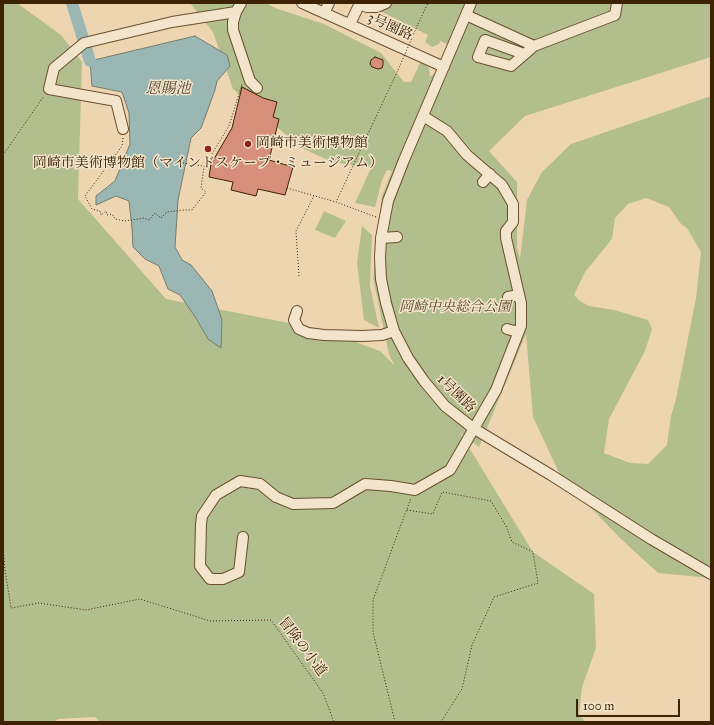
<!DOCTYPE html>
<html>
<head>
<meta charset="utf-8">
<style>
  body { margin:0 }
  #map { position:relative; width:714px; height:725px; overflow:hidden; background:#edd5b1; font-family:"IM FELL Great Primer",serif }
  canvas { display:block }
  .frame { position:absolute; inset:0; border:4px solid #3d2204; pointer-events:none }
  .scale { position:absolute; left:576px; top:699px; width:104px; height:18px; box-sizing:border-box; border:2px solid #3d2204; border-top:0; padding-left:5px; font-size:12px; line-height:14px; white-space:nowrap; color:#3d2204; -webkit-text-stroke:3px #f3e4cc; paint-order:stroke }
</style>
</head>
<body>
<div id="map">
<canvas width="714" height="725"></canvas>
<div class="frame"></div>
<div class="scale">100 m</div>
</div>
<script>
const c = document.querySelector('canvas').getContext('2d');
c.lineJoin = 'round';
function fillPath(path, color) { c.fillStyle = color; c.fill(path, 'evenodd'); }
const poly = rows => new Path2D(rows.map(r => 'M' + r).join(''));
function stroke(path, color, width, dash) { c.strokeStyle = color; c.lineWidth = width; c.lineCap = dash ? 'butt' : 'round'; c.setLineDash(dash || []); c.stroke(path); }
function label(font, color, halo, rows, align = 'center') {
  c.font = font + ' "IM FELL Great Primer","Noto Serif JP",serif'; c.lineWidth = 3; c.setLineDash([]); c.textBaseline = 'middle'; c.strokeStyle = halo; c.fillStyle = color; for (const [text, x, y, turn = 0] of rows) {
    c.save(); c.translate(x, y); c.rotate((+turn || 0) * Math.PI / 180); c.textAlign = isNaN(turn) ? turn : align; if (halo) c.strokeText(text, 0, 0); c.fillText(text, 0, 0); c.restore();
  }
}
fillPath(poly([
  [3,3,17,3,61,35,82,62,78,199,166,299,320,329,380,351,394,365,389,354,373,278,382,196,392,171,387,170,382,180,375,207,355,203,371,168,332,162,300,147,233,89,213,32,190,3,266,3,275,8,324,24,381,53,404,82,411,82,421,61,429,68,430,77,438,70,449,45,440,41,439,44,432,47,425,42,428,35,364,3,711,3,711,57,525,116,489,151,517,182,517,247,520,259,527,200,542,172,571,144,711,96,711,578,658,573,621,539,561,477,533,417,526,334,479,447,460,433,533,552,594,594,596,648,582,687,579,714,585,722,100,722,95,717,58,719,54,722,3,722],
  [646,198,669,207,681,224,687,228,701,252,696,298,676,399,671,416,667,445,648,464,630,463,604,453,609,419,645,351,652,329,648,320,614,310,589,306,580,301,574,295,585,272,612,239,615,218,628,204],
  [324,211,346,221,335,238,315,230],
  [362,226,372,235,370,286,379,328,364,320,357,263]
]), '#b3be8f');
const water = poly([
  [195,36,227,55,230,66,217,81,215,90,201,128,191,138,178,200,175,247,182,260,191,265,212,291,222,320,221,348,208,339,196,318,180,295,168,289,159,266,145,259,133,247,132,228,129,201,116,196,96,205,96,196,115,181,130,144,129,113,122,92,92,86,90,61,195,36]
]);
fillPath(water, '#9bb7b3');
stroke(water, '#757b6d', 1);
stroke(poly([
  [72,3,90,61]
]), '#9bb7b3', 12);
const building = poly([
  [375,57,383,60,383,65,382,68,378,69,372,67,370,64,371,60,375,57],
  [242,87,263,98,277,102,273,117,279,119,269,160,293,167,285,195,258,189,256,196,231,190,233,182,209,177,211,164,232,128,242,87]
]);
fillPath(building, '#d78f7b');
stroke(building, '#3d2204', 1);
const minor = poly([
  [241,3,236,12,233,22,233,30,250,81,257,88],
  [302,3,444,67],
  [471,3,404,160,388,201,381,238,380,258,381,279,386,303,394,331,408,358,424,381,445,406,473,428,551,475,651,539,711,574],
  [359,4,367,7,377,7,386,3],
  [324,13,329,3],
  [466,15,534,46,615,15,617,3],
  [350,24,360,3],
  [524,54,485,40,478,57,511,66,534,46],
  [123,129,116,101,49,89,54,68,84,43,172,22,236,12],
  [483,182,490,174],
  [381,238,397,237],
  [508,297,519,295],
  [297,311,294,320,299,329,308,333,324,335,362,336,382,335,394,331],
  [507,329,518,332],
  [243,537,239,572,223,579,210,579,200,566,201,524,202,516,216,495,240,481,260,484,276,497,293,504,333,503,365,484,391,486,415,490,450,470,496,390,521,326,521,303,506,238,506,231,513,222,513,204,502,185,467,155,447,131,423,116]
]);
stroke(minor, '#694f2f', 12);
stroke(poly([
  [418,24,428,3],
  [123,138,122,146,85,196,92,209,100,211,101,215,106,211,107,215,112,214,115,219,125,221,144,218,149,220,155,213,161,218,167,212,184,210,192,210,206,192,201,188,204,167,229,126,242,84],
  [3,155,44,96],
  [183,163,203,166],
  [287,188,336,202],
  [376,217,336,202,398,70],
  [299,276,296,231,314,196],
  [407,510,433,514,442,492,491,501,506,526,512,542,533,552,538,583,494,597,472,645,462,689,441,722],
  [3,546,5,570,11,608,39,603,86,610,140,599,210,621,271,620,323,693,334,722],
  [395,722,373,632,373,600,411,498]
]), '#3d2204', 1, [1, 2]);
stroke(minor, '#f3e4cc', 10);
stroke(poly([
  [398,70,418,24]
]), '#3d2204', 1, [1, 2]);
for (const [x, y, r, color] of [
  [248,144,4,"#8f2418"],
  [208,149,4,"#8f2418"]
]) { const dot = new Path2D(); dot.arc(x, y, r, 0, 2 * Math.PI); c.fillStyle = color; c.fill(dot); stroke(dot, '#f3e4cc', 1.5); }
label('14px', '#3d2204', '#f3e4cc', [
  ["3号園路",390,27,24],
  ["1号園路",456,394,44],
  ["冒険の小道",302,647,53]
]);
label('14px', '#3d2204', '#f3e4cc', [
  ["岡崎市美術博物館",256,144],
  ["岡崎市美術博物館（マインドスケープ・ミュージアム）",208,164,"center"]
], 'left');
label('italic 14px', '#5a4927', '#f3e4cc', [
  ["岡崎中央総合公園",455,308]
]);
label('italic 15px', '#544730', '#f3e4cc', [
  ["恩賜池",168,89]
]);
</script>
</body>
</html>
